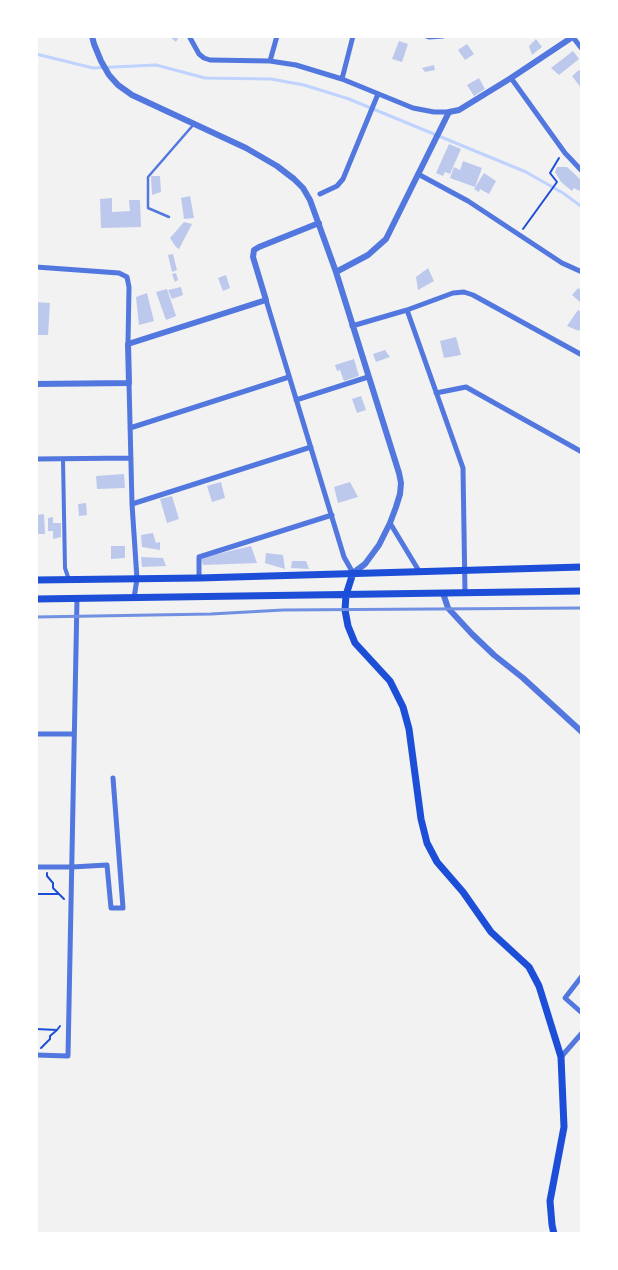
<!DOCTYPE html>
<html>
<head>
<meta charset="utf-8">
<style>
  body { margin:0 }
  #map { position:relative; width:618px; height:1270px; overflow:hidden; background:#f2f2f2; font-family:Karla,sans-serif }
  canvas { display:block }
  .frame { position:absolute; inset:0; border:38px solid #fff; pointer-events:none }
</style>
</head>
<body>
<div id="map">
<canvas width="618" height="1270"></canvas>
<div class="frame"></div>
</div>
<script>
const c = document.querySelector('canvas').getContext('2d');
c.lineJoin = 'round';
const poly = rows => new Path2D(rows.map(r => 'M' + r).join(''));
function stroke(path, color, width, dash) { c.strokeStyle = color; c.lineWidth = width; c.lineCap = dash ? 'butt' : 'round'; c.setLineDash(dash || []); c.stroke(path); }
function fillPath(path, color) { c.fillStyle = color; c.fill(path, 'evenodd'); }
stroke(poly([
  [36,54,93,68,156,65,205,78,271,79,304,85,349,99,526,172,563,193,582,207]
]), '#bfd3fe', 3);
fillPath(poly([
  [169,36,179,36,176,42],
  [536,39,542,47,532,55,529,46],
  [399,41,408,44,402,62,392,59],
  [467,44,474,54,465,60,458,50],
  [573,51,579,59,559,75,551,68],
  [434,65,435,70,425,72,422,68],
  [579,70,582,73,582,89,572,76],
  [479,78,485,89,474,96,467,85],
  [449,144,461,149,450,174,445,172,443,176,436,173],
  [463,161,482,168,475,187,450,178,454,167,460,170],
  [557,167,567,167,582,181,582,187,579,191,574,188,572,191,561,182,555,172],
  [484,173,496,181,489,194,480,189,479,192,474,189],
  [151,176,160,176,161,192,152,195],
  [190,196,194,218,184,219,181,198],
  [112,198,112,212,130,211,129,200,140,200,141,227,101,228,100,199],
  [184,222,192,224,179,249,176,247,170,238],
  [173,254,177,270,172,272,168,255],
  [428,268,434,281,418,290,416,277],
  [176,273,178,280,175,282,172,274],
  [226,275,230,288,223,291,218,278],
  [181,287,183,295,172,299,168,290],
  [578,288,582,291,580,302,572,295],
  [167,289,176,316,166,320,156,292],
  [147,293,154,321,139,325,136,297],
  [36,302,50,303,48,335,36,335],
  [578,310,582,312,582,326,579,331,567,326],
  [456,337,461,355,444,358,440,341],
  [385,350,390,357,376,362,373,354],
  [354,359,359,376,344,381,340,370,337,371,335,365],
  [361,396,366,410,357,413,352,399],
  [124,474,125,488,97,489,96,476],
  [221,482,225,498,212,502,207,486],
  [350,482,358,497,338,503,334,487],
  [172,496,179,519,167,523,160,499],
  [86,503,87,515,79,516,78,504],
  [44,514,45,534,36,534,36,515],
  [53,517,53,523,61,523,61,537,53,539,53,531,48,531,48,518],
  [153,533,156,543,160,542,160,550,142,547,141,535],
  [111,546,125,546,125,558,111,559],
  [251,546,257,563,203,565,201,558],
  [266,553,283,555,285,569,265,563],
  [141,557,163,558,166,566,142,567],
  [292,561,306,561,309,569,291,568]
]), '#bdc9ec');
stroke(poly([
  [523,229,557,182,550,173,559,158],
  [47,873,47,876,53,883,53,888,59,894],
  [36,894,59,894,64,899],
  [36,1029,57,1030,60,1026],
  [41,1048,50,1039,50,1036,57,1030]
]), '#1d4ed8', 2);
stroke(poly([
  [169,217,148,208,148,177,194,124]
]), '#5277de', 2.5);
stroke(poly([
  [63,459,65,568,69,580]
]), '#5277de', 4);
stroke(poly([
  [189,36,199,54,204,58,210,60,270,61,296,65,342,79,413,108,434,112,449,112],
  [426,36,429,37,443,36],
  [572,36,582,49],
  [270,61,277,36],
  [511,78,565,153,582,171],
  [342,79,353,36],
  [418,174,468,201,562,263,582,272],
  [320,194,337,186,343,179,378,94],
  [36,267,119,273,127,277,129,287,128,344],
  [266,300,344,557,353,573],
  [407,310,463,468,465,593],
  [352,326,407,310,453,293,464,292,473,295,582,355],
  [129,383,132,504,137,579,134,598],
  [436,393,466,387,582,452],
  [296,400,368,377],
  [130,428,289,377],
  [36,459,131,458],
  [132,504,311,447],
  [390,523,419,571],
  [199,578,199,557,332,515],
  [36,734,74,734],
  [36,867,72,867,107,865,111,908,123,908,113,778],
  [582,976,565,998,582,1013],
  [36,1055,68,1056,77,599],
  [561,1057,582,1033]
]), '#5277de', 5);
stroke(poly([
  [92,36,94,44,101,61,109,75,118,85,132,95,246,148,277,166,294,179,303,188,310,200,336,272,399,473,401,483,400,494,396,507,390,523,379,545,365,564,353,573],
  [336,272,368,255,386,239,449,112,459,110,511,78,574,36],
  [36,384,129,383,128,344,266,300,253,257,254,250,259,247,319,223],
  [443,593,448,608,472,634,494,655,523,678,582,732]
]), '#5277de', 6);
stroke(poly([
  [353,573,346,595,345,610,348,626,355,643,390,681,403,707,409,729,421,819,427,843,437,862,463,892,491,932,529,967,539,986,561,1057,564,1127,550,1201,552,1225,554,1234],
  [36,580,199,578,582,567],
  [36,599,582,591]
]), '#1d4ed8', 7);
stroke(poly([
  [36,617,211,614,283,610,582,608]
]), '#7290e2', 3);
</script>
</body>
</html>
